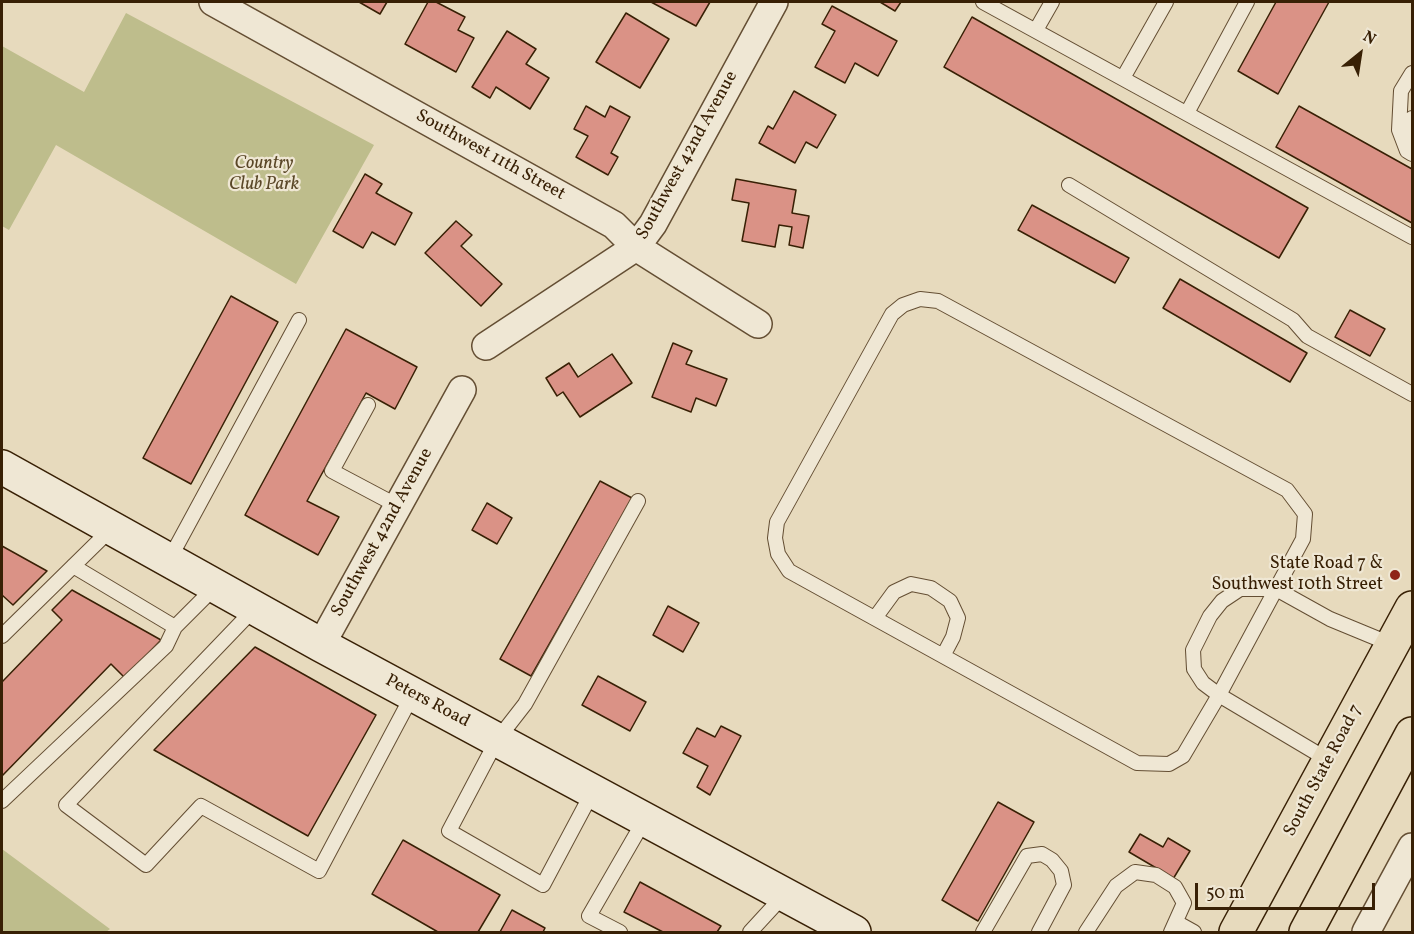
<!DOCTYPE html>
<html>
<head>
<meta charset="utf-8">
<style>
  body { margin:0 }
  #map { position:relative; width:1414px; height:934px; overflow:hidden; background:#e7dabd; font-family:Vollkorn,serif }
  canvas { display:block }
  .frame { position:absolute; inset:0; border:3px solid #382005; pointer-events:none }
  .north { position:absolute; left:1330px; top:24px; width:60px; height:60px; -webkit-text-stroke:4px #efe7d4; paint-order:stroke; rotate:30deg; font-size:16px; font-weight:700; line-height:24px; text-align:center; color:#382005 }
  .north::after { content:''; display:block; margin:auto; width:21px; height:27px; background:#382005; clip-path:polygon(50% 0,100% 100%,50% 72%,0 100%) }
  .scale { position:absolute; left:1195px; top:883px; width:180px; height:27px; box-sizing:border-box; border:3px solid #382005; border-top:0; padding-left:8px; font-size:18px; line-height:21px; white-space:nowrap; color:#382005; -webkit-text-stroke:4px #efe7d4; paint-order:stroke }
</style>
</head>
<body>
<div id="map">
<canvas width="1414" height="934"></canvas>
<div class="frame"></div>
<div class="north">N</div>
<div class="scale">50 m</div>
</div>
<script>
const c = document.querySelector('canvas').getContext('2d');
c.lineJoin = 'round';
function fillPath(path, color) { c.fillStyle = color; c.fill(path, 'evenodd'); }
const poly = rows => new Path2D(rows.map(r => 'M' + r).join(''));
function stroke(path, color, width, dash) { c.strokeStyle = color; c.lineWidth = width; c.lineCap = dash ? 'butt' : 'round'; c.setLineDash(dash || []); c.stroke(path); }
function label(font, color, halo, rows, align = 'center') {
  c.font = font + ' Vollkorn,serif'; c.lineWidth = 4.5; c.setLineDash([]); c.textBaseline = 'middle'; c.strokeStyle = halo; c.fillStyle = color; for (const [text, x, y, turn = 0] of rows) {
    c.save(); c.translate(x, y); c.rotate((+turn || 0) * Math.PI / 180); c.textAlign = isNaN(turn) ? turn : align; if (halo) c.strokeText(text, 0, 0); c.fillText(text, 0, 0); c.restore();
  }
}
fillPath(poly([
  [126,13,374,145,296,284,56,145,9,230,2,226,2,46,84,92],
  [2,849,110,929,106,932,2,932]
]), '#bebd8c');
const building = poly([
  [359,2,387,2,380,14,359,2],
  [428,2,436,2,465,17,458,30,474,38,456,72,405,44,428,2],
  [651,2,710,2,696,26,651,2],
  [880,2,901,2,895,11,880,2],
  [1276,2,1329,2,1278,94,1238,71,1276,2],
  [832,6,897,41,878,76,855,63,845,83,815,67,835,31,822,24,832,6],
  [626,13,669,39,640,88,596,62,626,13],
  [972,17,1308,208,1279,258,944,67,972,17],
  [507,31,536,49,526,64,549,78,530,109,496,87,490,98,472,87,507,31],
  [794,91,836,115,817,148,806,142,795,163,759,143,768,126,773,129,794,91],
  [586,106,605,117,610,106,630,117,611,153,618,157,608,175,576,157,588,136,574,129,586,106],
  [1299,106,1412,169,1412,223,1276,147,1299,106],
  [365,174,382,184,376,193,412,213,395,245,372,232,363,248,333,231,365,174],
  [736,179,796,190,792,213,809,216,803,248,789,245,792,227,779,225,775,247,742,241,749,203,732,200,736,179],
  [1032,205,1129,258,1115,283,1018,230,1032,205],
  [456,221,472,235,461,246,502,284,481,306,425,253,456,221],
  [1180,279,1307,353,1290,382,1163,308,1180,279],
  [231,296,278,322,191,484,143,458,231,296],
  [1350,310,1385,329,1370,356,1335,337,1350,310],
  [346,329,417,367,395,409,366,393,307,501,339,517,318,555,245,515,346,329],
  [673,343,692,351,686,364,727,379,716,406,696,398,691,412,652,397,673,343],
  [612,354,632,383,580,417,563,392,557,396,546,378,569,363,578,377,612,354],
  [600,481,632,498,531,676,500,659,600,481],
  [487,503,512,518,497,544,472,530,487,503],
  [2,546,47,571,13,605,2,595,2,546],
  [72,590,161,640,125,678,111,664,2,776,2,682,62,620,52,610,72,590],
  [668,606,699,623,683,652,653,635,668,606],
  [255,647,376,715,308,836,154,750,255,647],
  [598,676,646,702,630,731,582,705,598,676],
  [721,726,741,736,710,795,697,787,708,766,683,753,697,728,715,737,721,726],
  [998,802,1034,822,978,921,942,900,998,802],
  [1140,834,1163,847,1168,838,1190,851,1167,889,1157,883,1163,872,1129,852,1140,834],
  [403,840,500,895,478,932,438,932,372,894,403,840],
  [640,882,721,926,717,932,663,932,624,912,640,882],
  [512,910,545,928,543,932,500,932,512,910]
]);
fillPath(building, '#da9286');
stroke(building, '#382005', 1.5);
const lane = poly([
  [983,2,1412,237],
  [1036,30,1052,2],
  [1412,73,1401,91,1399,130,1407,151,1412,154],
  [1123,78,1166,2],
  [1187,113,1247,2],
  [1407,144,1406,133,1412,118],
  [1069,185,1293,320,1307,336,1412,394],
  [368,405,332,471,398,506],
  [169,560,299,320],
  [73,566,175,627],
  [255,608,66,805,146,865,201,806,319,871,413,694],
  [875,618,894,592,911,584,931,588,950,601,958,618,953,637,943,656],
  [2,636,112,528],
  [1330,761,1219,695,1183,756,1169,764,1137,763,789,571,778,554,775,538,777,522,892,314,903,305,920,299,938,301,1287,490,1305,514,1303,539,1276,589,1219,695,1203,683,1194,669,1193,650,1210,616,1222,601,1240,589,1276,589,1330,619,1393,645],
  [593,791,543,885,449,831,497,740,525,704,638,501],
  [2,801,166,646,175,627,215,587],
  [1176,922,1194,932],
  [620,932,589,916,645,819],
  [750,932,784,895],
  [983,932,1027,856,1042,854,1052,860,1061,871,1064,885,1039,932],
  [1086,932,1116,886,1135,872,1156,875,1175,887,1184,903,1171,932]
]);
const street = poly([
  [213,2,614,225,636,247,758,324],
  [486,346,636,247,653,224,774,2],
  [321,645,462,390],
  [1366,932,1412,847]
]);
const secondary = poly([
  [2,467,321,645,854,932]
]);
const primary = poly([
  [1236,932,1412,608],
  [1306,932,1412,734]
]);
stroke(lane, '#644e33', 16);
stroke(street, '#644e33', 30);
stroke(secondary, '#382005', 36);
stroke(primary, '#382005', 36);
stroke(lane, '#efe7d4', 14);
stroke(street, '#efe7d4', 27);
stroke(secondary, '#efe7d4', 33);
stroke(primary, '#e7dabd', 33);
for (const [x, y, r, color] of [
  [1395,575,6,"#8f2418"]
]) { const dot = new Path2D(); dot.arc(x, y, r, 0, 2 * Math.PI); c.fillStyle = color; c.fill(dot); stroke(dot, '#efe7d4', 2); }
label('18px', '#382005', '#efe7d4', [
  ["Southwest 11th Street",490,156,29],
  ["Southwest 42nd Avenue",688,156,-61],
  ["Southwest 42nd Avenue",383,533,-61],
  ["Peters Road",427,702,28],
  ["South State Road 7",1324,771,-62]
]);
label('italic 18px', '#5a4727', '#efe7d4', [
  ["Country",264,165],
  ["Club Park",264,186]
]);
label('18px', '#382005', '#efe7d4', [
  ["State Road 7 &",1383,565],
  ["Southwest 10th Street",1383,586]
], 'right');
</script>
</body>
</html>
